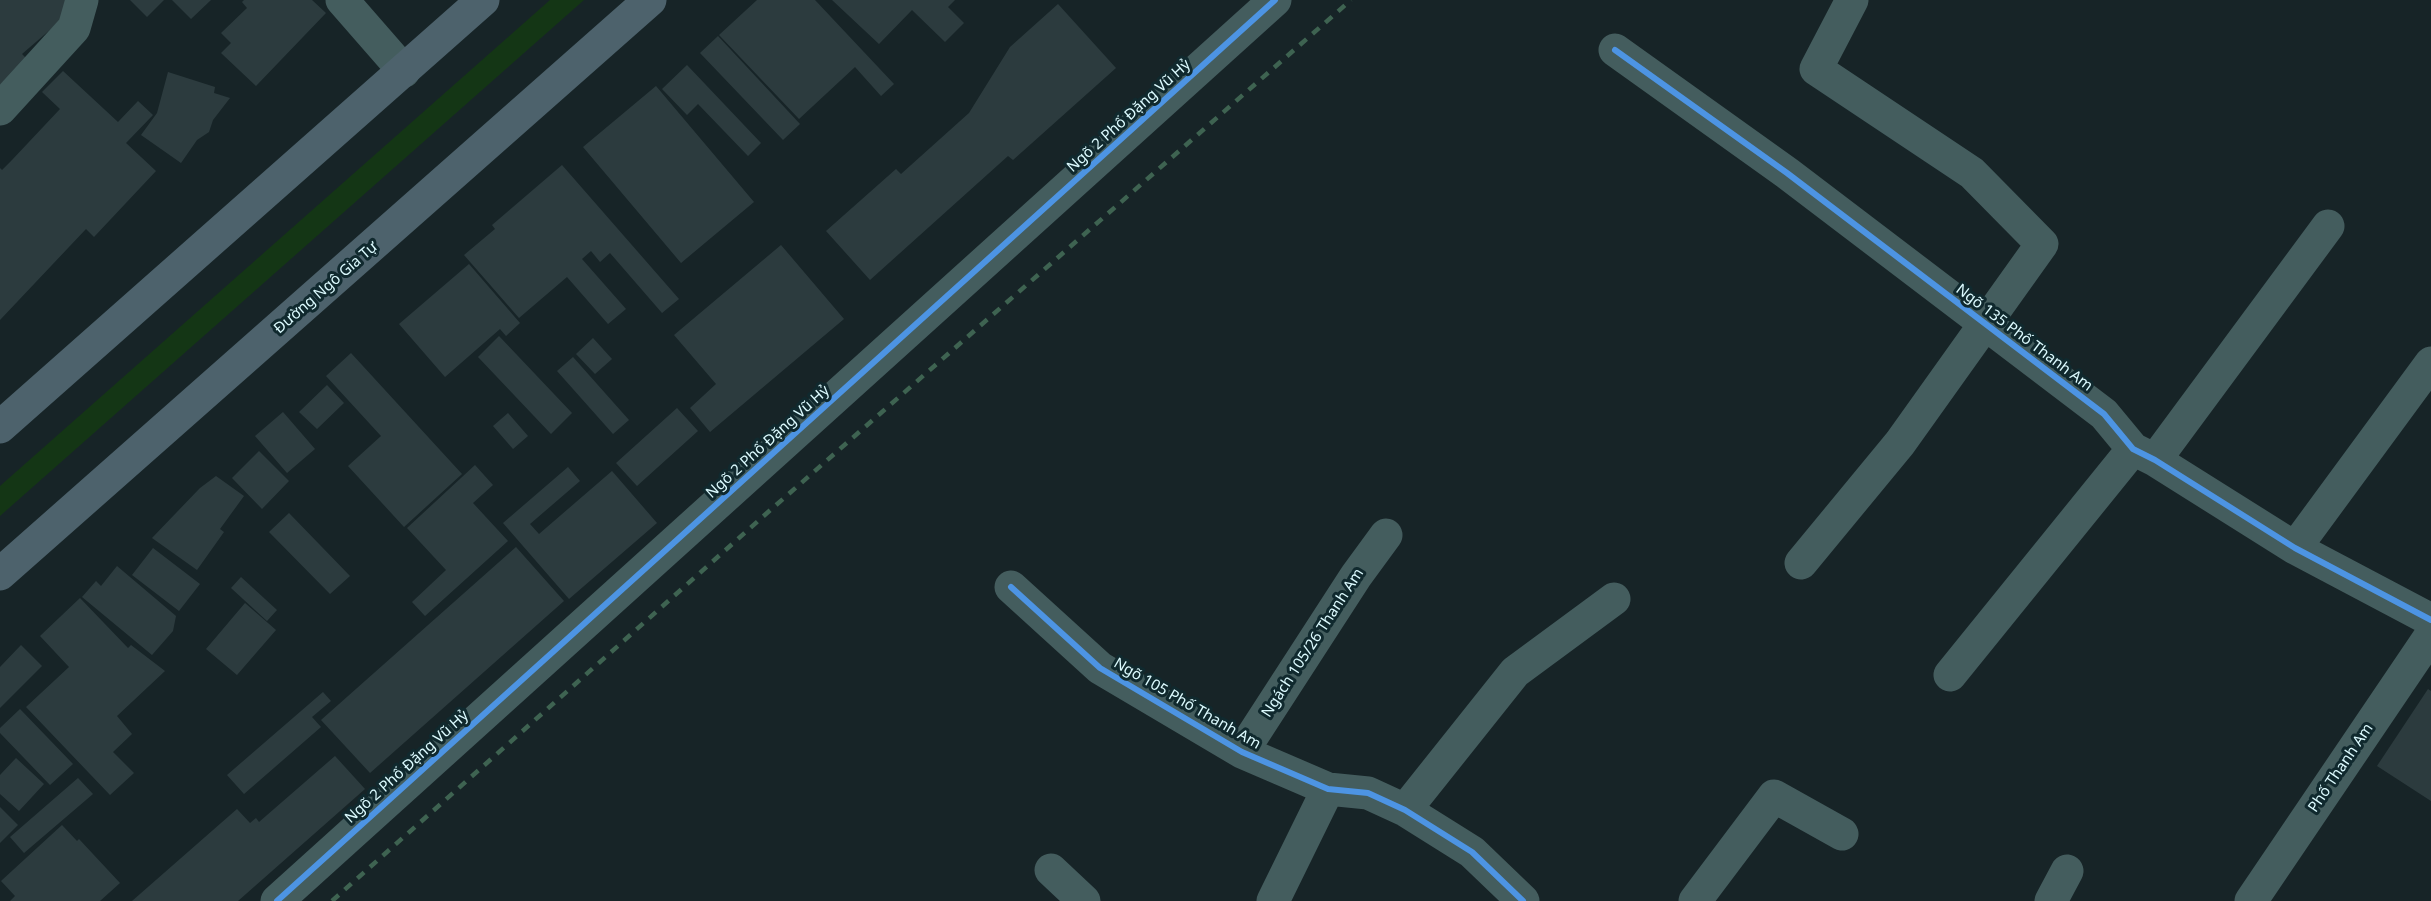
<!DOCTYPE html>
<html>
<head>
<meta charset="utf-8">
<style>
  body { margin:0 }
  canvas { display:block; background:#172427 }
</style>
</head>
<body>
<canvas width="2431" height="901"></canvas>
<script>
const c = document.querySelector('canvas').getContext('2d');
c.lineJoin = 'round';
function fillPath(path, color) { c.fillStyle = color; c.fill(path, 'evenodd'); }
const poly = rows => new Path2D(rows.map(r => 'M' + r).join(''));
function stroke(path, color, width, dash) { c.strokeStyle = color; c.lineWidth = width; c.lineCap = dash ? 'butt' : 'round'; c.setLineDash(dash || []); c.stroke(path); }
function label(font, color, halo, rows, align = 'center') {
  c.font = font + ' "Noto Sans",sans-serif'; c.lineWidth = 6; c.setLineDash([]); c.textBaseline = 'middle'; c.strokeStyle = halo; c.fillStyle = color; for (const [text, x, y, turn = 0] of rows) {
    c.save(); c.translate(x, y); c.rotate((+turn || 0) * Math.PI / 180); c.textAlign = isNaN(turn) ? turn : align; if (halo) c.strokeText(text, 0, 0); c.fillText(text, 0, 0); c.restore();
  }
}
fillPath(poly([
  [550,0,584,0,0,516,0,486]
]), '#143615');
fillPath(poly([
  [0,0,76,0,80,4,22,54,28,60,0,85],
  [130,0,164,0,147,17],
  [172,0,211,0,191,19],
  [244,0,312,0,326,13,256,86,221,53,231,43,221,33,247,8,242,2],
  [757,0,815,0,894,84,881,96,855,67,799,119,719,35],
  [832,0,955,0,948,7,964,23,945,42,912,10,879,44],
  [1058,4,1116,68,1013,160,1008,156,870,280,826,231,896,169,901,174,969,113,1010,47],
  [718,36,800,124,783,140,700,53],
  [687,65,761,143,748,156,698,104,687,115,662,89],
  [63,71,118,122,138,101,153,115,126,143,156,171,94,237,86,229,0,320,0,168,2,170,12,160,60,109,42,92],
  [168,72,215,87,214,93,230,98,213,120,209,132,197,140,181,163,141,135,157,113],
  [656,86,754,202,681,263,583,147],
  [562,165,679,299,662,313,610,253,600,262,591,251,582,259,626,309,608,324,567,277,519,318,464,255,495,229,492,225],
  [781,245,844,319,710,432,690,408,716,384,674,335],
  [469,264,520,323,506,336,500,329,445,377,399,324],
  [499,336,572,413,551,434,478,357],
  [593,338,612,359,595,374,576,354],
  [351,353,462,474,404,527,348,466,381,436,326,376],
  [573,357,629,420,613,434,557,371],
  [327,385,344,403,317,429,299,412],
  [677,408,698,431,637,486,616,463],
  [283,412,315,449,287,473,255,436],
  [508,413,528,436,513,449,493,426],
  [259,451,289,481,262,509,232,478],
  [475,465,493,485,473,503,508,541,425,616,412,602,446,570,407,528],
  [568,467,580,481,530,524,539,534,612,471,657,523,569,599,503,523],
  [216,476,244,496,220,529,224,532,197,570,152,538,200,488],
  [289,513,350,576,330,594,269,532],
  [516,547,564,601,370,773,321,720],
  [153,548,200,584,179,611,132,575],
  [117,566,176,616,173,631,152,655,82,597,96,581,101,586],
  [241,577,277,610,267,621,231,588],
  [80,598,128,648,131,645,165,671,117,716,132,734,113,752,134,773,110,795,26,707,69,667,40,636],
  [245,603,276,630,237,675,206,649],
  [21,645,42,666,0,708,0,667],
  [2428,689,2431,691,2431,801,2377,766],
  [323,692,331,701,312,717,321,727,244,794,227,775],
  [20,709,73,764,50,785,0,733,0,728],
  [335,756,365,789,238,901,132,901,237,809,250,823,256,818,259,822],
  [16,758,44,784,19,811,0,794,0,775],
  [78,778,93,794,24,853,10,837],
  [0,807,18,825,0,843],
  [62,825,77,841,79,839,120,883,100,901,10,901,15,896,1,881]
]), '#2c3b3e');
stroke(poly([
  [342,0,404,71],
  [1615,50,1787,173,2104,414,2133,449,2155,460,2295,548,2431,620],
  [0,109,74,28,82,0],
  [2155,460,2328,226],
  [2295,548,2431,363],
  [1801,563,1900,443,2042,244,1972,173,1816,69,1852,0],
  [1011,587,1100,668,1242,752,1328,789,1368,793,1405,810,1472,852,1523,901],
  [1950,675,2133,449],
  [1242,752,1356,576,1386,535],
  [1405,810,1515,672,1614,599],
  [1051,870,1084,901],
  [277,901,1275,0],
  [1273,901,1328,789],
  [1695,901,1774,796,1842,834],
  [2051,901,2067,871],
  [2251,901,2431,635]
]), '#445d5e', 33);
stroke(poly([
  [0,427,483,0],
  [0,574,650,0]
]), '#4d626c', 33);
stroke(poly([
  [332,901,767,513,1351,0]
]), '#3e6351', 4.5, [9, 8]);
stroke(poly([
  [1615,50,1787,173,2104,414,2133,449,2155,460,2295,548,2431,620],
  [1011,587,1100,668,1242,752,1328,789,1368,793,1405,810,1472,852,1523,901],
  [277,901,1275,0]
]), '#4d94e3', 6);
label('15px', '#ddfbff', '#10292e', [
  ["Ngõ 2 Phố Đặng Vũ Hỷ",1129,116,-42],
  ["Đường Ngô Gia Tự",326,288,-41],
  ["Ngõ 135 Phố Thanh Am",2024,338,37],
  ["Ngõ 2 Phố Đặng Vũ Hỷ",768,442,-42],
  ["Ngách 105/26 Thanh Am",1313,643,-57],
  ["Ngõ 105 Phố Thanh Am",1187,704,30],
  ["Ngõ 2 Phố Đặng Vũ Hỷ",407,767,-42],
  ["Phố Thanh Am",2341,768,-56]
]);
</script>
</body>
</html>
